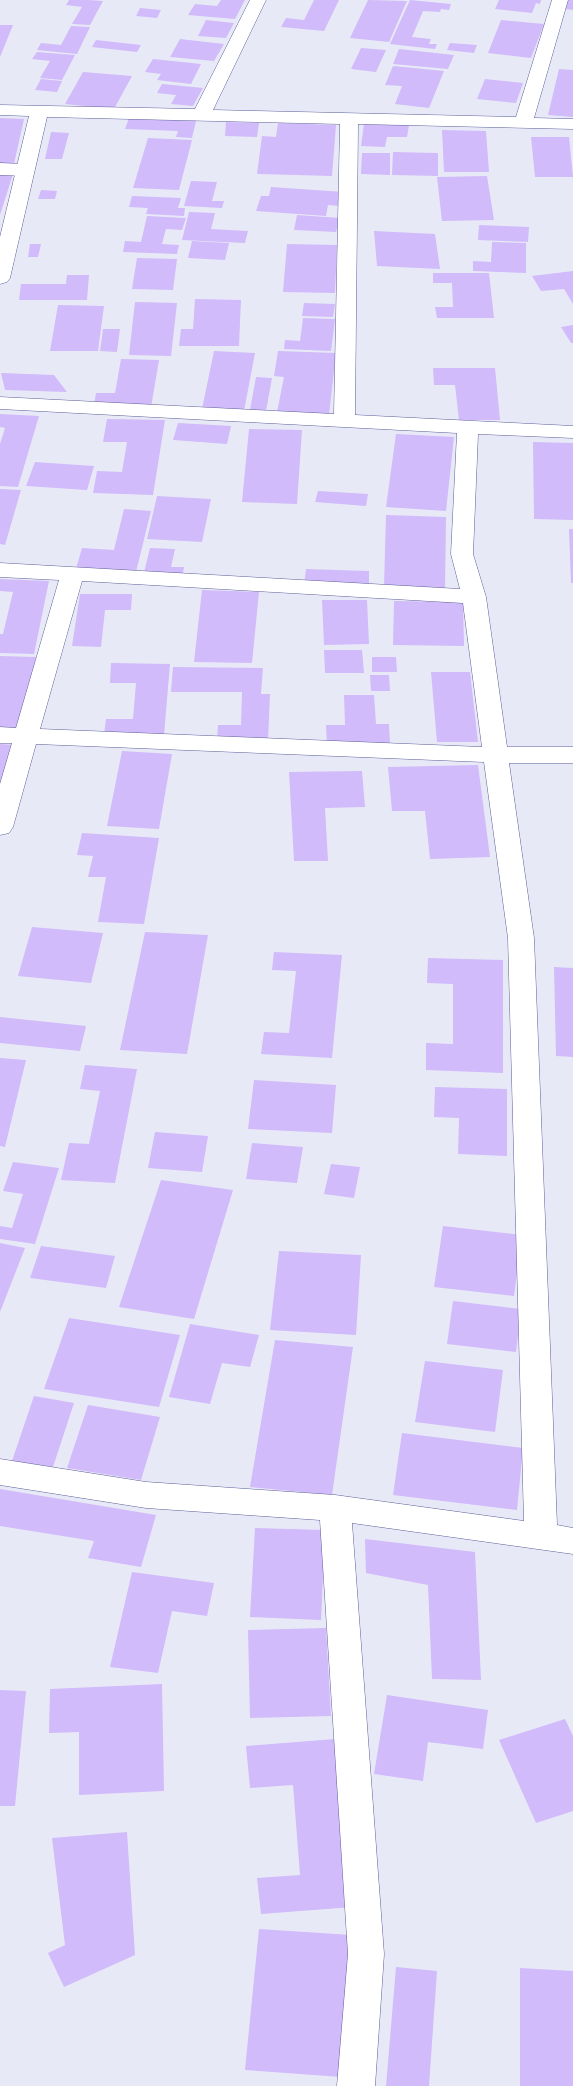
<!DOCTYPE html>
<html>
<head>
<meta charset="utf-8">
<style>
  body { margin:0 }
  canvas { display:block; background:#e8e9f7 }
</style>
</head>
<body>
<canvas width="573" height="2086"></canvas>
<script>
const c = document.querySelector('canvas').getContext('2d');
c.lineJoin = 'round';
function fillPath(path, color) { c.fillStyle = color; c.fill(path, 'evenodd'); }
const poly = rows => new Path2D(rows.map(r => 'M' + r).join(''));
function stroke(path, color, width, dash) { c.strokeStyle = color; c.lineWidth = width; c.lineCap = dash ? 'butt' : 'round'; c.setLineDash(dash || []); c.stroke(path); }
fillPath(poly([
  [69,0,88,0,103,1,90,25,72,24,82,7,66,5],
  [221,0,245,0,235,19,188,15,195,4,217,6],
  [314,0,339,0,324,31,281,27,286,18,304,20],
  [368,0,407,1,389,42,350,38],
  [410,0,451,4,449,10,441,9,440,12,423,11,412,37,431,39,429,44,437,44,435,49,390,44],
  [499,0,541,0,540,4,536,3,532,13,495,9],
  [567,0,573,0,573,10,564,9],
  [140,8,161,10,157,18,136,16],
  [206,20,234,23,226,38,198,36],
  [501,20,544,24,531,58,488,53],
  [0,25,13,25,0,57],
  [71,26,90,27,77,54,37,50,41,43,61,45],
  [180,39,224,44,214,61,170,57],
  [96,40,141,45,137,52,92,47],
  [450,43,477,45,474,53,447,50],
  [361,48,386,50,376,72,351,69],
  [399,49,454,55,448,69,393,64],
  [37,52,75,55,62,80,40,78,50,61,32,59],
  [153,59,201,64,191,84,157,80,161,74,145,72],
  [393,66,444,71,429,108,395,104,402,86,385,85],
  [559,69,573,70,573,117,548,115],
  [83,72,132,76,114,109,65,104],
  [41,79,62,81,57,92,35,90],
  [485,79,523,83,516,103,477,99],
  [162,84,203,88,193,106,171,104,176,95,157,93],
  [0,118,24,119,14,164,0,164],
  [129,118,196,121,192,138,176,137,178,131,125,129],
  [226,122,259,123,257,137,225,136],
  [278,123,336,125,332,176,257,174,262,136,276,137],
  [364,124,409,125,407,137,387,137,385,147,361,146],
  [442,130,486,131,489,172,444,172],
  [51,132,69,133,62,159,45,159],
  [531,137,569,137,573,177,535,177],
  [148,138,192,140,179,190,133,188],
  [393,152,438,153,438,176,392,175],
  [362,153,390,153,390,175,361,174],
  [0,174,13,174,0,215],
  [487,176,494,220,442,221,437,177],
  [191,181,217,182,212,201,224,201,222,208,184,206],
  [271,187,344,192,340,206,328,205,326,216,256,211,261,196,269,196],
  [41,190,57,191,55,199,38,199],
  [132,196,181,198,178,208,185,208,184,216,146,214,148,208,129,207],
  [189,212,215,213,211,229,248,231,245,243,182,240],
  [297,215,340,218,336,232,294,230],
  [147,216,186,218,182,230,166,229,162,244,179,245,177,254,123,252,125,241,141,242],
  [479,225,529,227,528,242,478,240],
  [374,231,435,234,440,269,377,266],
  [192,241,229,243,225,260,188,258],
  [492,242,526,243,526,273,473,271,473,261,491,262],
  [30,244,41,244,38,257,28,257],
  [287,244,337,245,335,293,283,292],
  [137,258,177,259,173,290,132,289],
  [573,271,573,304,564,289,541,291,532,276],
  [433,273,489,273,494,318,437,318,435,307,453,307,452,283,433,283],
  [67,275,89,275,87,300,19,300,21,284,66,284],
  [195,299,241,300,239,346,179,346,181,329,193,329],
  [135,302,177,303,171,356,129,355],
  [304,303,335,304,333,317,302,316],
  [58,305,104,306,98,351,50,351],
  [303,318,335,319,331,351,284,349,285,340,300,341],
  [573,325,573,343,571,343,561,327],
  [103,329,120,329,117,352,100,351],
  [214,351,255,353,244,411,202,409],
  [278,351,336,353,329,415,277,412,284,377,274,376],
  [121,359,159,360,151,407,94,405,96,393,115,393],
  [433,368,495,368,500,420,459,420,455,385,434,385],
  [1,373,54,375,67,392,5,390],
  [256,377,272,378,266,411,250,410],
  [0,414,39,416,18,487,0,486,0,444,5,428,0,427],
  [107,419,165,420,153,495,93,493,97,471,122,472,127,442,103,442],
  [178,423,231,426,227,444,173,440],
  [249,429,302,430,297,504,242,502],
  [396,434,454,437,446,511,386,507],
  [533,442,573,443,573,520,534,519],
  [35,462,94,466,87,490,26,486],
  [0,489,21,490,5,545,0,544],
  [318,491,368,494,366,506,315,502],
  [157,496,211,499,202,542,147,539],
  [124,509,151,511,135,576,75,572,82,548,114,550],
  [386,515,446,517,445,588,384,587],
  [569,529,573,529,573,583,571,583],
  [150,548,175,549,171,567,184,567,182,579,143,577],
  [306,569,369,571,369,587,304,585],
  [0,579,49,581,34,654,0,653,0,634,3,634,13,592,0,591],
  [202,590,259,592,252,663,194,662],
  [80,594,132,594,131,610,105,610,101,647,72,646],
  [322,600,367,600,369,644,324,645],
  [394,601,463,602,464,646,393,645],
  [324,650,362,650,364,673,325,673],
  [0,656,36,657,20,730,0,729],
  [372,657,396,657,397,672,372,672],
  [111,663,170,664,164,735,104,734,106,719,133,719,136,683,110,683],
  [173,667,263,668,261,694,270,694,268,741,217,741,218,725,241,725,242,692,171,692],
  [431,672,470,672,478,742,437,742],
  [370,675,389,675,390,691,371,691],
  [344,695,374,695,376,724,389,724,390,744,327,745,326,725,345,725],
  [0,744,16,745,0,798],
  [122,751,172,754,159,829,107,826],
  [478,765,490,857,430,859,425,811,392,811,388,767],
  [362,771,365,807,325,808,328,861,294,861,289,772],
  [82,833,159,838,144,924,98,922,106,877,88,877,93,856,77,855],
  [32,927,103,933,91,983,18,976],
  [145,932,208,935,187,1054,120,1050],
  [274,952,342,955,332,1058,261,1054,264,1032,289,1033,296,971,272,970],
  [428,958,503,960,503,1073,426,1070,426,1043,453,1044,453,984,427,983],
  [554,967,573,968,573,1057,556,1056],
  [0,1017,86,1026,80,1051,0,1043],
  [0,1058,26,1060,5,1147,0,1146],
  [85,1065,137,1069,115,1183,61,1180,69,1143,89,1144,100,1091,80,1089],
  [254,1080,336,1085,332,1133,248,1129],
  [435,1087,507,1089,507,1156,458,1154,459,1118,434,1117],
  [155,1132,208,1136,202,1172,148,1168],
  [252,1143,303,1147,297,1183,246,1179],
  [13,1162,59,1168,35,1244,0,1239,0,1226,12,1228,23,1194,3,1191],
  [331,1164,360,1167,354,1198,324,1194],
  [161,1180,233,1190,194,1319,119,1307],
  [443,1226,522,1235,514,1296,434,1287],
  [0,1243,25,1248,0,1312],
  [41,1246,115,1256,106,1288,30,1278],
  [279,1251,361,1255,356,1335,270,1330],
  [453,1301,521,1309,516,1352,447,1344],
  [69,1318,180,1335,159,1407,44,1389],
  [190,1324,259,1335,250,1367,222,1363,210,1404,169,1397],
  [275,1340,353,1347,332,1495,250,1487],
  [425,1361,503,1370,495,1432,415,1422],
  [34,1396,74,1403,53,1467,12,1461],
  [88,1405,160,1417,141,1480,67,1468],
  [402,1433,523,1448,517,1510,393,1495],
  [0,1489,156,1515,141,1567,88,1558,94,1541,0,1526],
  [255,1528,325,1530,321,1620,250,1617],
  [365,1539,475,1552,481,1680,432,1679,428,1585,366,1573],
  [132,1572,214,1583,207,1616,172,1611,158,1673,110,1667],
  [326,1628,331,1716,250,1718,248,1630],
  [162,1684,164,1791,79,1795,79,1732,49,1733,50,1689],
  [0,1690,26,1691,15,1806,0,1806],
  [387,1695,488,1710,483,1749,428,1742,423,1781,374,1774],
  [565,1719,573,1736,573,1811,536,1823,499,1740],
  [335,1739,353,1907,261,1914,257,1878,300,1875,293,1785,250,1788,246,1746],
  [127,1832,135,1955,64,1987,48,1953,65,1945,52,1838],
  [259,1929,351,1935,341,2077,245,2070],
  [396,1967,437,1971,429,2086,386,2086],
  [520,1968,573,1971,573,2086,520,2086]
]), '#d1bbfa');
const service = poly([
  [0,163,25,164,32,166,34,170,32,174,25,176,0,175,0,163]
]);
const minor = poly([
  [250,0,266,0,213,110,516,117,552,0,568,0,534,118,573,119,573,129,358,124,355,415,573,426,573,438,478,434,473,554,486,597,507,747,573,747,573,763,509,763,534,938,557,1525,573,1528,573,1554,352,1523,384,1954,375,2086,337,2086,348,1954,320,1520,146,1508,0,1485,0,1459,146,1482,335,1495,524,1521,508,938,484,762,36,744,13,827,9,833,0,835,0,784,12,743,0,743,0,727,16,728,59,580,0,577,0,563,460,589,451,554,457,433,0,409,0,397,334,414,340,124,47,117,10,278,7,282,0,284,0,237,29,116,0,115,0,105,195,109,250,0],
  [82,581,463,603,482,747,40,729,82,581]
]);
stroke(service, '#5c5f99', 1);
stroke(minor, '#5c5f99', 1);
fillPath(service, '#fff');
fillPath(minor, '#fff');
</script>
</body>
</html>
